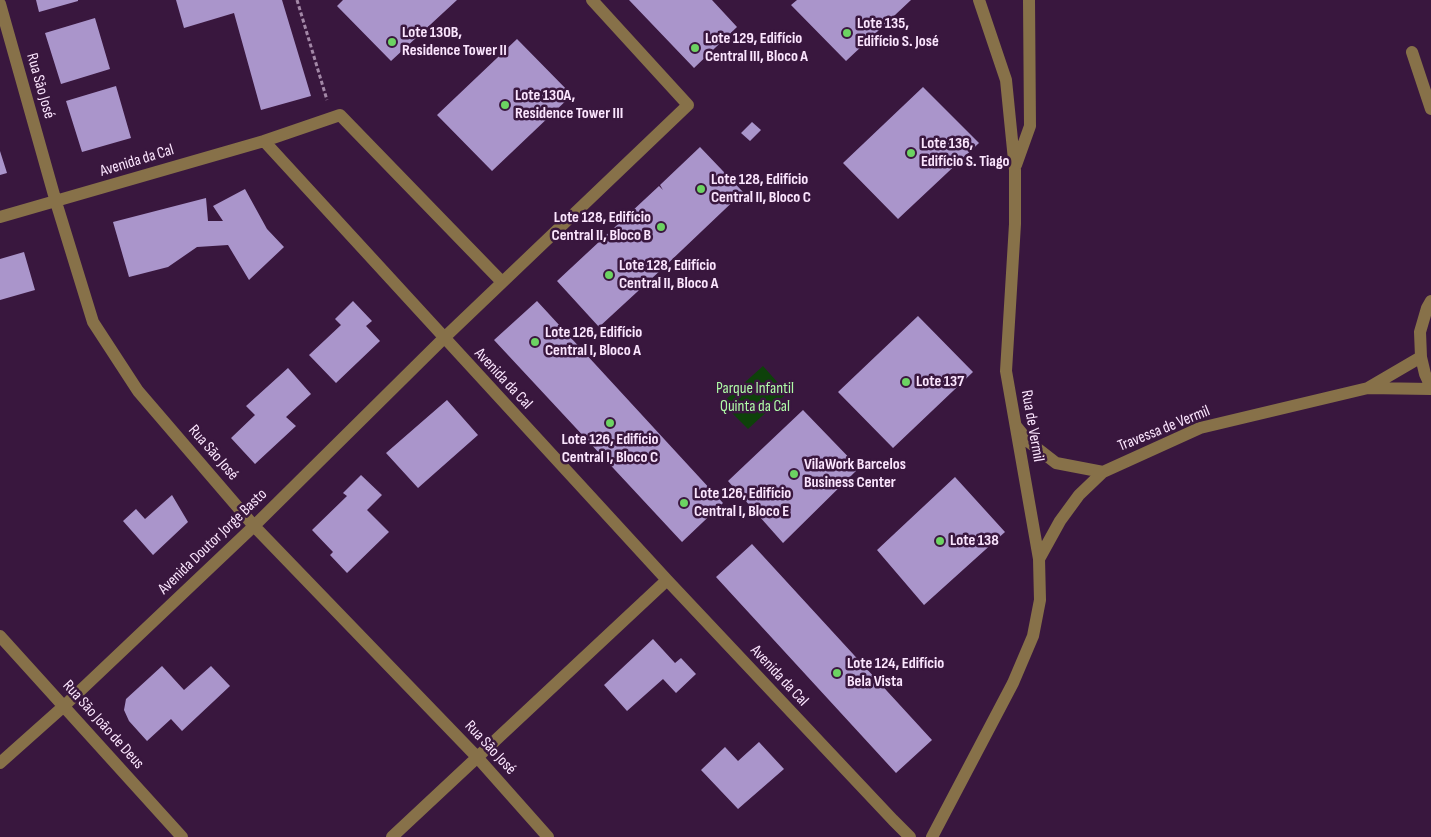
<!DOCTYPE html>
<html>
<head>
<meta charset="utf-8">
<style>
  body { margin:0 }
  canvas { display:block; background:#39173e }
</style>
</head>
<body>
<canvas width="1431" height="837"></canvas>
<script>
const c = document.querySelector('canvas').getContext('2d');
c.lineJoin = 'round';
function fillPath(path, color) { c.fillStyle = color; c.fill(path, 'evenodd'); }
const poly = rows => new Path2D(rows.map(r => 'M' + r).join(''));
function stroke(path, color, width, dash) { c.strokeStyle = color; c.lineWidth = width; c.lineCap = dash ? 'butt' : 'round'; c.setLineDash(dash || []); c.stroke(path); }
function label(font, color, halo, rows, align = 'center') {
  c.font = font + ' "Sofia Sans Condensed",sans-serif'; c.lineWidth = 5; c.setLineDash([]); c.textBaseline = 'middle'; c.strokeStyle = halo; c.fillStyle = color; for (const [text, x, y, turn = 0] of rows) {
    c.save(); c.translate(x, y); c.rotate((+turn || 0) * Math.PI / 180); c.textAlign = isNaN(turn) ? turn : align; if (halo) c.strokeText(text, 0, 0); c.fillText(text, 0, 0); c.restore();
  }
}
fillPath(poly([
  [763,366,787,393,748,429,722,403]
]), '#0e410a');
fillPath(poly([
  [36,0,78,0,78,1,39,12],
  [176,0,282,0,311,96,261,110,234,13,184,28],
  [343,0,457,0,391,61,337,6],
  [629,0,712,0,737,27,694,68],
  [797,0,911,0,846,61,791,5],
  [95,18,110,69,61,84,45,33],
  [517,39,572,95,492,171,437,115],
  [116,86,131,138,82,152,66,101],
  [923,87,979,143,898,219,843,163],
  [752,122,761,130,750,141,741,133],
  [700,147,743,192,662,269,599,327,557,281,659,186,663,190,660,185],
  [0,151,7,173,0,175],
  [245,189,267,229,284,247,249,280,228,245,197,247,168,267,129,277,113,222,206,198,208,221,223,221,213,206],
  [24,252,35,290,0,300,0,259],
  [353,301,372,321,366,326,380,341,336,383,309,355,341,325,335,319],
  [537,301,723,503,682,542,494,340],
  [918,316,973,372,893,448,838,392],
  [288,368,311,394,286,417,296,426,255,464,231,438,255,415,246,406],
  [447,400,478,435,418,488,386,453],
  [803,410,859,468,783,543,728,481],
  [361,475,382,495,367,510,389,532,347,573,330,555,333,552,312,530,347,496,343,493],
  [955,477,1005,532,924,605,877,550],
  [172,495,188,522,153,555,123,521,136,509,145,519],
  [752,544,932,740,896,773,716,577],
  [653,639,675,663,681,658,696,674,676,693,663,679,627,711,604,685],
  [162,666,184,690,211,666,230,686,182,731,171,719,147,741,129,721,124,710,126,699],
  [759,742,784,769,738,809,701,770,725,747,738,761]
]), '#aa95cb');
stroke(poly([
  [297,0,327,100]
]), '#a388a7', 3, [4, 2.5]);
stroke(poly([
  [0,4,56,202,93,322,138,391,254,526,477,757,548,837],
  [1412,52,1431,109],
  [264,141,340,115,502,282],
  [1016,165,1030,126,1029,0],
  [0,217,264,141,667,580,893,820,910,837],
  [1431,301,1427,308,1420,332,1421,357,1425,374,1431,387],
  [1368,388,1421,357],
  [1016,426,1029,442,1056,463,1103,472,1200,428,1368,388,1431,389],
  [1039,559,1060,521,1079,495,1103,472],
  [0,636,182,837],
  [0,763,64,706,254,526,444,338,688,105,592,0],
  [392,837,667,580],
  [932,837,1013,683,1033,636,1040,600,1039,559,1006,371,1015,224,1015,170,1006,80,979,0]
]), '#877149', 12);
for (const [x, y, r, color] of [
  [847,33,5,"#6cd362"],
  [392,42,5,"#6cd362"],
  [695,48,5,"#6cd362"],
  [505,105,5,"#6cd362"],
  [911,153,5,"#6cd362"],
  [701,189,5,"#6cd362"],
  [661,227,5,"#6cd362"],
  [609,275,5,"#6cd362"],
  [535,342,5,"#6cd362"],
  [906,382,5,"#6cd362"],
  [610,423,5,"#6cd362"],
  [794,474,5,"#6cd362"],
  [684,503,5,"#6cd362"],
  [940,541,5,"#6cd362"],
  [837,673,5,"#6cd362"]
]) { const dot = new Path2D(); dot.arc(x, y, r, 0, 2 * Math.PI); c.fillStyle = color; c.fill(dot); stroke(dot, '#39173e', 2); }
label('bold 16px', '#fbe5fe', '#39173e', [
  ["Lote 135,",857,24],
  ["Edifício S. José",857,42],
  ["Lote 130B,",402,33],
  ["Residence Tower II",402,51],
  ["Lote 129, Edifício",705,39],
  ["Central III, Bloco A",705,57],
  ["Lote 130A,",515,96],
  ["Residence Tower III",515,114],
  ["Lote 136,",921,144],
  ["Edifício S. Tiago",921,162],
  ["Lote 128, Edifício",711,180],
  ["Central II, Bloco C",711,198],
  ["Lote 128, Edifício",651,218,"right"],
  ["Central II, Bloco B",651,236,"right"],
  ["Lote 128, Edifício",619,266],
  ["Central II, Bloco A",619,284],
  ["Lote 126, Edifício",545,333],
  ["Central I, Bloco A",545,351],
  ["Lote 137",916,382],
  ["Lote 126, Edifício",610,440,"center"],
  ["Central I, Bloco C",610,458,"center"],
  ["VilaWork Barcelos",804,465],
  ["Business Center",804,483],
  ["Lote 126, Edifício",694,494],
  ["Central I, Bloco E",694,512],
  ["Lote 138",950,541],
  ["Lote 124, Edifício",847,664],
  ["Bela Vista",847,682]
], 'left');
label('16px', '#fbe5fe', '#39173e', [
  ["Rua São José",40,86,74],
  ["Avenida da Cal",137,161,-17],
  ["Avenida da Cal",503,379,47],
  ["Rua de Vermil",1032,426,80],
  ["Travessa de Vermil",1164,429,-22],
  ["Rua São José",213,453,49],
  ["Avenida Doutor Jorge Basto",213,542,-44],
  ["Avenida da Cal",779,676,47],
  ["Rua São João de Deus",103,725,48],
  ["Rua São José",490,748,47]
]);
label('16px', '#affba7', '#39173e', [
  ["Parque Infantil",755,389],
  ["Quinta da Cal",755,407]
]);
</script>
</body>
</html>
